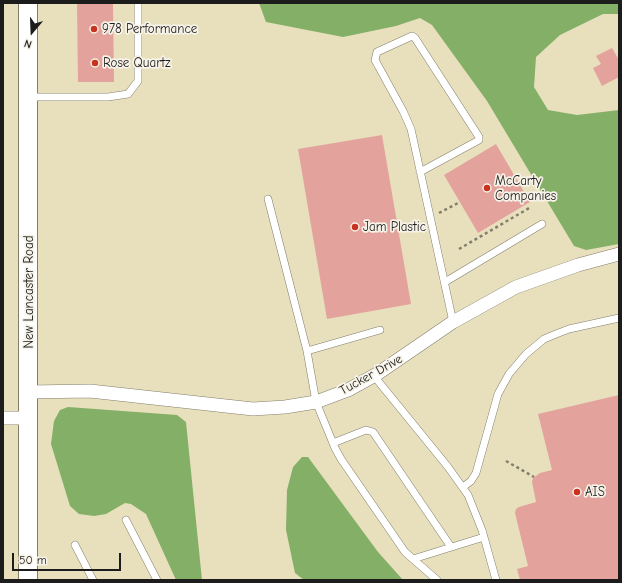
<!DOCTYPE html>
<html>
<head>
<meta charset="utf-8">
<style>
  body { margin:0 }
  #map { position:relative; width:622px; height:583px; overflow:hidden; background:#e8e0bd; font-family:"Comic Neue",sans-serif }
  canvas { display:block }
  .frame { position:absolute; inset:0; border:4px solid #1c1c1c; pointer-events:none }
  .north { position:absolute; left:12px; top:12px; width:40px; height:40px; -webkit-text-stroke:3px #f7f3e8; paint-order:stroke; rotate:199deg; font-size:11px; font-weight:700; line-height:16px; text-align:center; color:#1c1c1c }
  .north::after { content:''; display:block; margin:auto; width:14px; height:18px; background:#1c1c1c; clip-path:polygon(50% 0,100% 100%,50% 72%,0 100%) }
  .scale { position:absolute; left:12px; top:553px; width:109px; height:18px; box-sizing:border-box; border:2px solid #1c1c1c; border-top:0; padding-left:5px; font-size:12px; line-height:14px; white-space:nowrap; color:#1c1c1c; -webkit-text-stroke:3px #f7f3e8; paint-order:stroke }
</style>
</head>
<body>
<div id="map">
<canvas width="622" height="583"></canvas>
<div class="frame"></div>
<div class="north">N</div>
<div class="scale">50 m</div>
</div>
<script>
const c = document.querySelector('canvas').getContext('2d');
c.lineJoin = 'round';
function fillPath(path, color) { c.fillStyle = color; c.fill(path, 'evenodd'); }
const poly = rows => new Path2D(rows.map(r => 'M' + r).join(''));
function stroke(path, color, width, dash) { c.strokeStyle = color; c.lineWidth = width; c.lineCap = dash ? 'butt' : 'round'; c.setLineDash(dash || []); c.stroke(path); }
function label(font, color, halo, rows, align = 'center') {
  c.font = font + ' "Comic Neue",sans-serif'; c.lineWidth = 3.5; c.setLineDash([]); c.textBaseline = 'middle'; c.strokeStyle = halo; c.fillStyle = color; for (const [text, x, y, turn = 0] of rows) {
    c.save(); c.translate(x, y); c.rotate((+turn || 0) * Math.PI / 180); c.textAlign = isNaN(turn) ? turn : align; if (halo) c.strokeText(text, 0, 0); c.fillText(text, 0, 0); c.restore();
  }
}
fillPath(poly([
  [259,3,619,3,619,14,603,14,560,35,536,57,534,87,548,110,577,115,619,110,619,244,586,250,574,246,487,101,432,25,420,18,396,26,343,37,266,22],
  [68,407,177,415,186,422,202,580,176,580,146,514,131,504,125,503,106,514,94,516,79,514,70,506,51,444,54,421,60,410],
  [302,457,308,457,378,552,403,580,304,580,295,573,286,530,287,490,293,467]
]), '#84af66');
fillPath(poly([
  [77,3,113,3,114,82,78,82],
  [612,48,619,60,619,77,602,86,593,68,601,64,596,56],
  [382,135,411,304,327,319,298,149],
  [496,144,530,202,478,233,444,175],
  [619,395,619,580,520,580,517,569,528,566,515,513,516,509,519,507,536,502,532,482,533,478,540,473,552,470,538,414]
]), '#e3a29c');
const lane = poly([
  [29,97,108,97,128,94,138,81,138,3],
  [420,172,479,140,479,137,415,38,412,36,377,52,375,60,403,111,411,129,453,322],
  [268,199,307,351,316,402,335,448,341,459,405,552,437,580],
  [445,282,542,224],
  [307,351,380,330],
  [374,376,448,467,468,495,482,530,496,580],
  [333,443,366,430,373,432,451,547],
  [463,487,471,481,476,473,498,394,509,374,526,354,544,339,556,334,569,329,619,318],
  [126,520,157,580],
  [75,545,93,580],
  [413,559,484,537]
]);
const street = poly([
  [29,392,90,391,253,409,285,407,316,402,348,390,377,374,453,322,516,287,578,265,619,254],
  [3,418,29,418]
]);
const secondary = poly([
  [28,3,28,580]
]);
stroke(lane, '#827e6c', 8);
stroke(street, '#827e6c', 14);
stroke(secondary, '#827e6c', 20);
stroke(poly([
  [439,213,460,202],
  [459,249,531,207],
  [506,461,534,477]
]), '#827e6c', 2.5, [3, 3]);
stroke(lane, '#fff', 7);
stroke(street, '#fff', 13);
stroke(secondary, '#fff', 18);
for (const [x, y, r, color] of [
  [94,29,4,"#c8321e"],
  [95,63,4,"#c8321e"],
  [487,188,4,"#c8321e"],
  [355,227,4,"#c8321e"],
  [577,492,4,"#c8321e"]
]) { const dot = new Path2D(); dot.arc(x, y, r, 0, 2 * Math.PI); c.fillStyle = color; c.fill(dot); stroke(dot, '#f7f3e8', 1.5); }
label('13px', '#1c1c1c', '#f7f3e8', [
  ["978 Performance",102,29],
  ["Rose Quartz",103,63],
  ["McCarty",495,181],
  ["Companies",495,196],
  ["Jam Plastic",363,227],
  ["AIS",585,492]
], 'left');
label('13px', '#1c1c1c', '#f7f3e8', [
  ["New Lancaster Road",29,292,-90],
  ["Tucker Drive",371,375,-29]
]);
</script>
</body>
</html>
